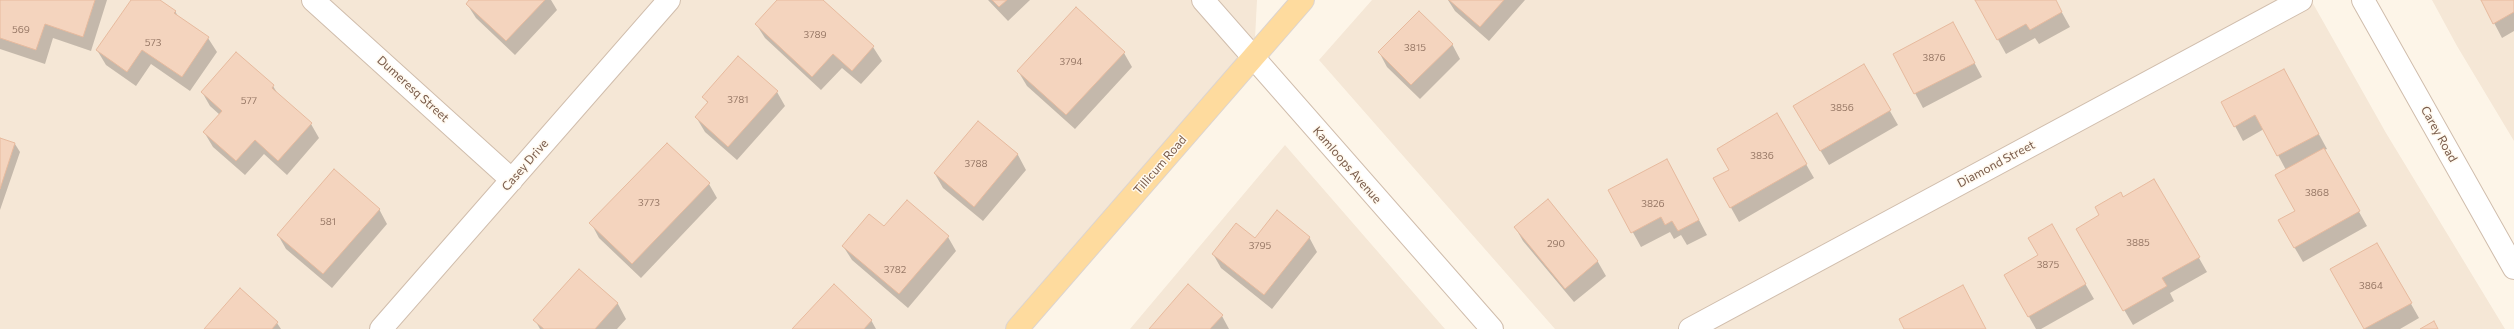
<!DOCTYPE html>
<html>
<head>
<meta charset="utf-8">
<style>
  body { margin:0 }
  canvas { display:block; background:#fdf5e8 }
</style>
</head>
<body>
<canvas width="2514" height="329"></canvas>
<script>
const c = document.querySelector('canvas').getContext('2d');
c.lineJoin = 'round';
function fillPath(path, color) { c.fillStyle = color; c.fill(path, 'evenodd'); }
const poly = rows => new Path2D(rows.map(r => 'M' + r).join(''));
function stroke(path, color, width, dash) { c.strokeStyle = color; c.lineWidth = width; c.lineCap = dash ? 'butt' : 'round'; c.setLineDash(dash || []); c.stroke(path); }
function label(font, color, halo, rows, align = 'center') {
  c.font = font + ' Commissioner,sans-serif'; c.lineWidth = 3; c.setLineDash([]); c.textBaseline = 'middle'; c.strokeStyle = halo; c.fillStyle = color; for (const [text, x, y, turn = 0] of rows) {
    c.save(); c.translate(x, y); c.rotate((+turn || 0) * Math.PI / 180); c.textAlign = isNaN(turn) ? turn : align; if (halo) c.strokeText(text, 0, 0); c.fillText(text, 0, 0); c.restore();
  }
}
fillPath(poly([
  [0,0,1257,0,1254,58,1014,329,0,329],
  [1372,0,2311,0,2386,133,2505,329,1555,329,1319,60],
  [2432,0,2514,0,2514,141,2457,46],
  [1285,145,1445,329,1130,329]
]), '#f5e7d6');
fillPath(poly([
  [0,0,107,0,91,51,53,38,45,64,0,49],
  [132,0,159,0,175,11,179,18,208,38,217,52,190,91,151,64,136,86,106,65,97,50],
  [471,0,551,0,557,10,515,55,476,18,467,4],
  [778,0,822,0,873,47,882,61,861,84,842,68,821,90,765,38,756,24],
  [988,0,1030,0,1008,21],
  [1448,0,1525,0,1489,41,1455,11],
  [1976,0,2055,0,2070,27,2039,44,2035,38,2006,54],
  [2482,0,2514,0,2514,31,2502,38],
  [1961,38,1982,77,1923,108,1894,54],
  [1452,44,1460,59,1420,99,1387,67,1379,52],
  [1124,53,1132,67,1075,129,1027,86,1018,71],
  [1864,66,1898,125,1829,165,1794,106],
  [2292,85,2327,149,2324,150,2367,226,2303,262,2279,221,2296,212,2286,170,2264,129,2243,141,2235,126],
  [273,86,279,96,311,124,319,138,287,175,264,154,245,175,213,147,204,132,220,115,210,106,202,92],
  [777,92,785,106,737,160,705,132,696,117,708,104,704,97],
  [1777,114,1814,178,1739,222,1715,179,1730,170],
  [978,122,1018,155,1026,170,983,221,943,188,935,174],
  [0,139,15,144,20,152,0,210],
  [1675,175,1707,235,1687,245,1681,235,1674,239,1670,232,1641,247,1610,191],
  [2154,180,2207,272,2170,293,2174,301,2133,325,2077,229,2101,216,2123,198],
  [709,184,717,198,641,278,599,238,591,223],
  [1548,200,1598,262,1606,276,1574,302,1523,241,1515,227],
  [379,209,387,224,332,288,286,249,278,235],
  [2052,226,2094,299,2041,329,2036,329,2005,275,2039,255],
  [884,227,948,237,956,251,908,308,852,260,843,246],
  [1309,237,1317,252,1272,309,1221,268,1213,254,1255,240],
  [2377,244,2419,318,2400,329,2365,329,2332,269],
  [579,270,618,304,626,319,617,329,540,329,535,320],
  [240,290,277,323,281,329,205,329],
  [1222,316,1229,329,1150,329],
  [871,320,876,329,793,329]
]), '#0003');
const building = poly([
  [0,0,95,0,83,37,45,24,36,50,0,38,0,0],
  [131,0,160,0,176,11,174,13,209,37,182,77,142,50,127,72,96,50,131,0],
  [469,0,545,0,506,41,466,4,469,0],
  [777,0,823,0,874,46,852,71,833,54,812,77,755,24,777,0],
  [992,0,1007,0,999,7,992,0],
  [1449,0,1504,0,1480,27,1449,0],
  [1975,0,2056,0,2062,12,2030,30,2026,24,1997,40,1975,0],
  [2481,0,2514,0,2514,12,2493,24,2481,0],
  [1076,7,1125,52,1066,115,1017,71,1076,7],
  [1419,11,1453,44,1411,85,1378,52,1419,11],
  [1953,22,1975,63,1914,94,1893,54,1953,22],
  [236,52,274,85,272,88,312,123,278,161,255,140,236,161,203,132,222,111,201,92,236,52],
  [738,56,778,91,728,147,695,117,708,102,702,97,738,56],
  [1864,64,1891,110,1820,151,1793,106,1864,64],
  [2284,69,2319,134,2277,156,2255,115,2234,127,2221,102,2284,69],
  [1777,113,1807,164,1730,208,1713,178,1729,170,1717,149,1777,113],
  [978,121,1018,154,974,207,934,173,978,121],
  [0,138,15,143,0,189,0,138],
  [667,143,710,183,632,264,589,223,667,143],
  [2324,148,2360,211,2294,248,2278,220,2295,211,2275,175,2324,148],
  [1667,159,1699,220,1678,231,1672,221,1665,225,1661,217,1631,233,1608,190,1667,159],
  [334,169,380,209,323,274,277,235,334,169],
  [2154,179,2200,257,2162,278,2167,286,2123,311,2076,229,2099,215,2095,207,2121,192,2123,197,2154,179],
  [1548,199,1598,261,1565,289,1514,227,1548,199],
  [907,200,949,236,899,294,842,246,869,214,884,226,907,200],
  [1277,210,1310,237,1264,295,1212,254,1236,223,1255,238,1277,210],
  [2052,224,2086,284,2028,317,2004,275,2038,255,2028,238,2052,224],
  [2377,243,2412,303,2364,329,2330,269,2377,243],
  [579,269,618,303,595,329,544,329,533,320,579,269],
  [834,284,872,320,864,329,792,329,834,284],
  [1188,284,1223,315,1210,329,1149,329,1188,284],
  [1963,285,1986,329,1904,329,1899,319,1963,285],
  [240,288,278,322,272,329,204,329,240,288],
  [2434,321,2438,329,2420,329,2434,321]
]);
fillPath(building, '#f4d4be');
stroke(building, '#e7ba9e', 1);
const minor = poly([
  [313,0,512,180],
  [1203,0,1492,329],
  [2363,0,2514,268],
  [381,329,669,0],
  [1690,329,2301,0]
]);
const major = poly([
  [1017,329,1303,0]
]);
stroke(minor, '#d0bdac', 24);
stroke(major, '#dcd4d0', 24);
stroke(minor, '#fff', 22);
stroke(major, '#fedb9e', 22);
label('10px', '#987967', null, [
  ["569",21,30],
  ["3789",815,35],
  ["573",153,43],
  ["3815",1415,48],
  ["3876",1934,58],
  ["3794",1071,62],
  ["3781",738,100],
  ["577",249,101],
  ["3856",1842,108],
  ["3836",1762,156],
  ["3788",976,164],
  ["3868",2317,193],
  ["3773",649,203],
  ["3826",1653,204],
  ["581",328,222],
  ["3885",2138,243],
  ["290",1556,244],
  ["3795",1260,246],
  ["3875",2048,265],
  ["3782",895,270],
  ["3864",2371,286]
]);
label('12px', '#795b4a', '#fff9ef', [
  ["Dumeresq Street",413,89,42],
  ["Carey Road",2439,134,61],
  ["Diamond Street",1996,164,-28],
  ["Casey Drive",525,165,-49],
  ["Tillicum Road",1160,165,-49],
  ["Kamloops Avenue",1347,165,49]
]);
</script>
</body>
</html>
